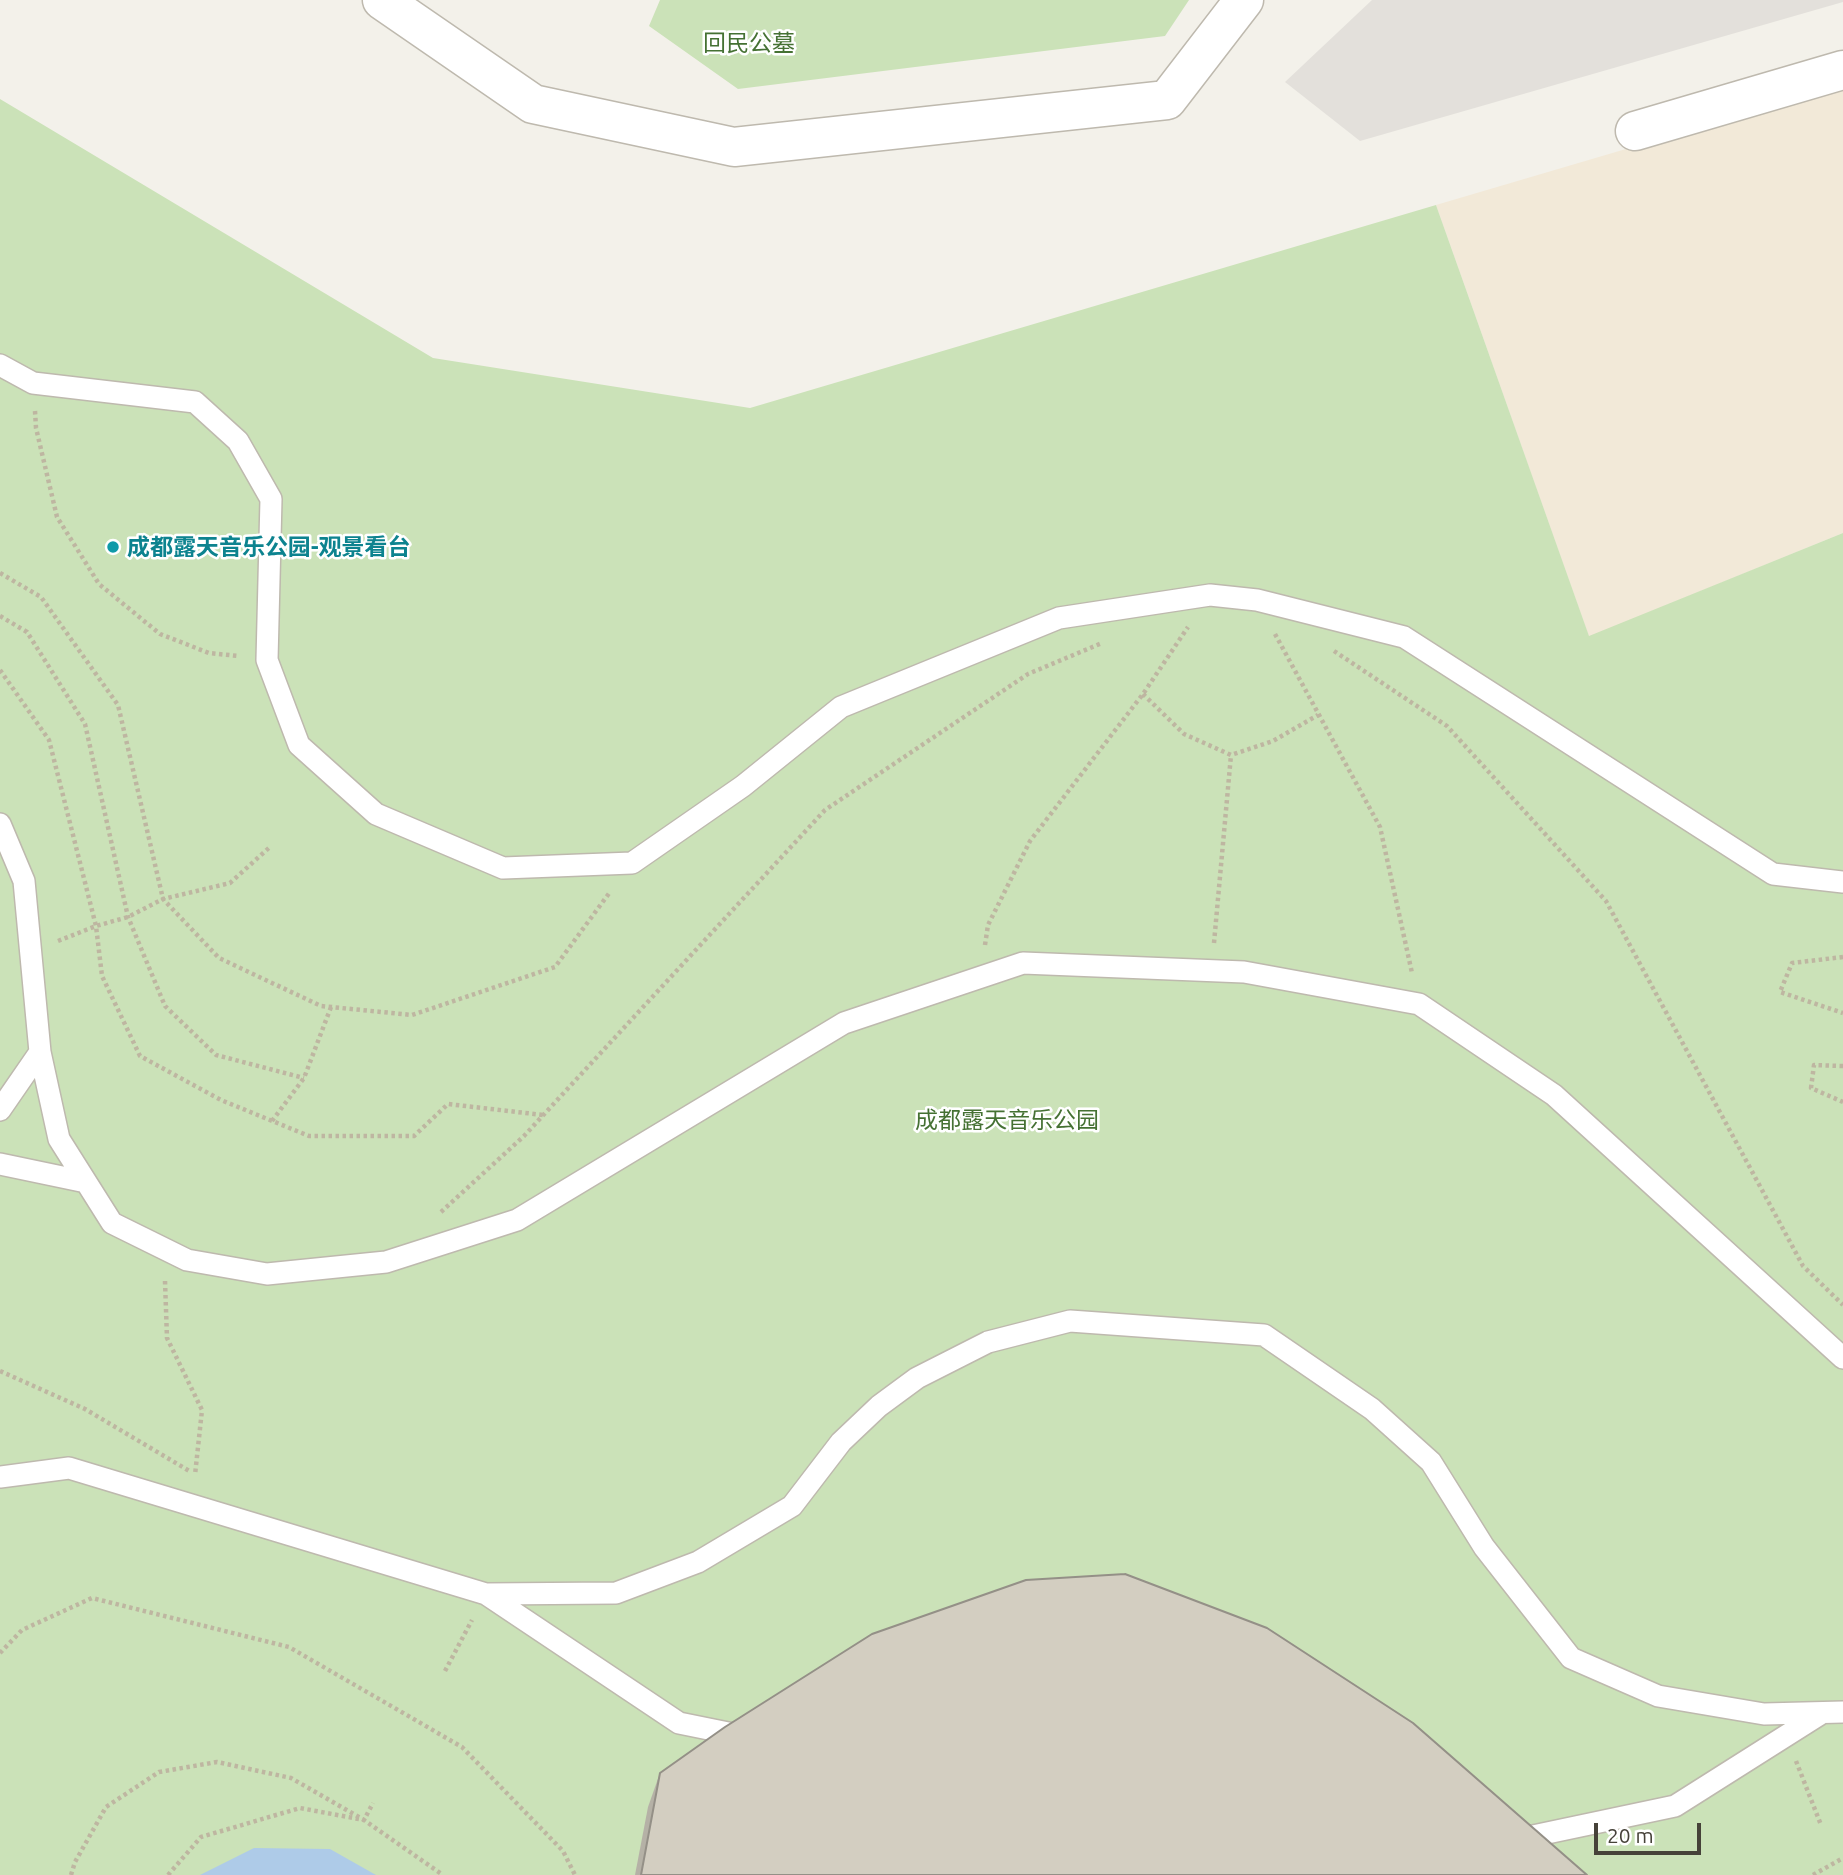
<!DOCTYPE html>
<html>
<head>
<meta charset="utf-8">
<style>
  body { margin:0 }
  #map { position:relative; width:1843px; height:1875px; overflow:hidden; background:#f3f1ea; font-family:Ubuntu,sans-serif }
  canvas { display:block }
  .scale { position:absolute; left:1594px; top:1823px; width:107px; height:32px; box-sizing:border-box; border:4px solid #464239; border-top:0; padding-left:9px; font-size:21px; line-height:24px; white-space:nowrap; color:#464239; -webkit-text-stroke:5px #fff; paint-order:stroke }
</style>
</head>
<body>
<div id="map">
<canvas width="1843" height="1875"></canvas>
<div class="scale">20 m</div>
</div>
<script>
const c = document.querySelector('canvas').getContext('2d');
c.lineJoin = 'round';
function fillPath(path, color) { c.fillStyle = color; c.fill(path, 'evenodd'); }
const poly = rows => new Path2D(rows.map(r => 'M' + r).join(''));
function stroke(path, color, width, dash) { c.strokeStyle = color; c.lineWidth = width; c.lineCap = dash ? 'butt' : 'round'; c.setLineDash(dash || []); c.stroke(path); }
function label(font, color, halo, rows, align = 'center') {
  c.font = font + ' Ubuntu,"Noto Sans SC",sans-serif'; c.lineWidth = 5; c.setLineDash([]); c.textBaseline = 'middle'; c.strokeStyle = halo; c.fillStyle = color; for (const [text, x, y, turn = 0] of rows) {
    c.save(); c.translate(x, y); c.rotate((+turn || 0) * Math.PI / 180); c.textAlign = isNaN(turn) ? turn : align; if (halo) c.strokeText(text, 0, 0); c.fillText(text, 0, 0); c.restore();
  }
}
fillPath(poly([
  [1843,85,1843,533,1589,637,1436,205]
]), '#f2e9d8');
fillPath(poly([
  [1372,0,1843,0,1843,2,1360,141,1285,82]
]), '#e3e0db');
fillPath(poly([
  [660,0,1189,0,1165,36,738,89,649,26],
  [0,99,433,358,750,408,1436,205,1589,636,1843,533,1843,1875,0,1875]
]), '#cbe2b8');
fillPath(poly([
  [254,1848,330,1849,376,1875,200,1875]
]), '#aecbe8');
const service = poly([
  [0,365,33,383,195,402,238,441,271,499,267,660,299,745,376,814,503,868,632,863,743,786,841,707,1059,618,1210,595,1257,600,1404,637,1773,874,1843,882],
  [0,824,24,881,40,1052,59,1139,112,1223,187,1260,267,1274,386,1262,517,1220,844,1023,1023,963,1244,972,1419,1004,1554,1095,1843,1358],
  [0,1110,40,1052],
  [0,1164,86,1182],
  [0,1477,69,1468,486,1594,616,1593,698,1562,792,1506,841,1442,879,1406,917,1378,988,1342,1070,1321,1264,1335,1372,1409,1431,1462,1484,1547,1571,1658,1658,1696,1764,1714,1843,1712],
  [486,1594,679,1723,748,1737],
  [1514,1840,1675,1806,1822,1713]
]);
const minor = poly([
  [382,0,533,104,734,147,1167,100,1244,0],
  [1635,131,1843,70]
]);
stroke(service, '#beb9ae', 24);
stroke(minor, '#beb9ae', 41);
stroke(poly([
  [35,411,36,428,57,517,99,584,160,634,209,653,238,656],
  [0,573,41,597,118,705,163,899,219,958,321,1006,412,1015,555,967,610,892],
  [0,616,27,632,85,724,128,917,165,1006,216,1055,304,1078],
  [1275,634,1380,827,1412,973],
  [1334,651,1447,726,1606,901,1803,1266,1843,1305],
  [0,670,49,740,96,926,102,976,140,1056,221,1100,309,1136,414,1136,448,1104,543,1115],
  [1143,694,1184,734,1231,755,1273,741,1318,715],
  [58,941,96,926,128,917,163,899,230,883,271,846],
  [1214,943,1231,755],
  [985,945,988,925,1030,841,1143,694,1188,627],
  [1843,957,1792,963,1780,992,1843,1013],
  [1843,1066,1814,1065,1811,1088,1843,1102],
  [272,1121,304,1078,331,1007],
  [441,1212,524,1136,825,810,1028,674,1102,643],
  [165,1281,167,1338,202,1410,195,1475],
  [0,1371,85,1409,191,1472],
  [0,1653,22,1630,92,1598,289,1647,462,1747,563,1851,575,1875],
  [445,1671,472,1620],
  [1796,1761,1821,1825],
  [71,1875,75,1862,106,1807,159,1772,217,1762,291,1778,364,1820,373,1803],
  [168,1875,201,1837,300,1808,364,1820,443,1875],
  [1813,1875,1843,1858]
]), '#beb6a1', 4.5, [3.5, 3.5]);
stroke(service, '#fff', 21);
stroke(minor, '#fff', 38);
fillPath(poly([
  [660,1773,1587,1875,635,1875,648,1807]
]), '#b5b1a6');
const building = poly([
  [1125,1574,1267,1628,1413,1723,1587,1875,641,1875,660,1773,725,1727,872,1634,1026,1580,1125,1574]
]);
fillPath(building, '#d3cec1');
stroke(building, '#949087', 2);
for (const [x, y, r, color] of [
  [113,547,7,"#0f9aa8"]
]) { const dot = new Path2D(); dot.arc(x, y, r, 0, 2 * Math.PI); c.fillStyle = color; c.fill(dot); stroke(dot, '#fff', 2.5); }
label('23px', '#457133', '#fff', [
  ["回民公墓",749,43],
  ["成都露天音乐公园",1007,1120]
]);
label('bold 23px', '#0d838f', '#fff', [
  ["成都露天音乐公园-观景看台",127,547]
], 'left');
</script>
</body>
</html>
